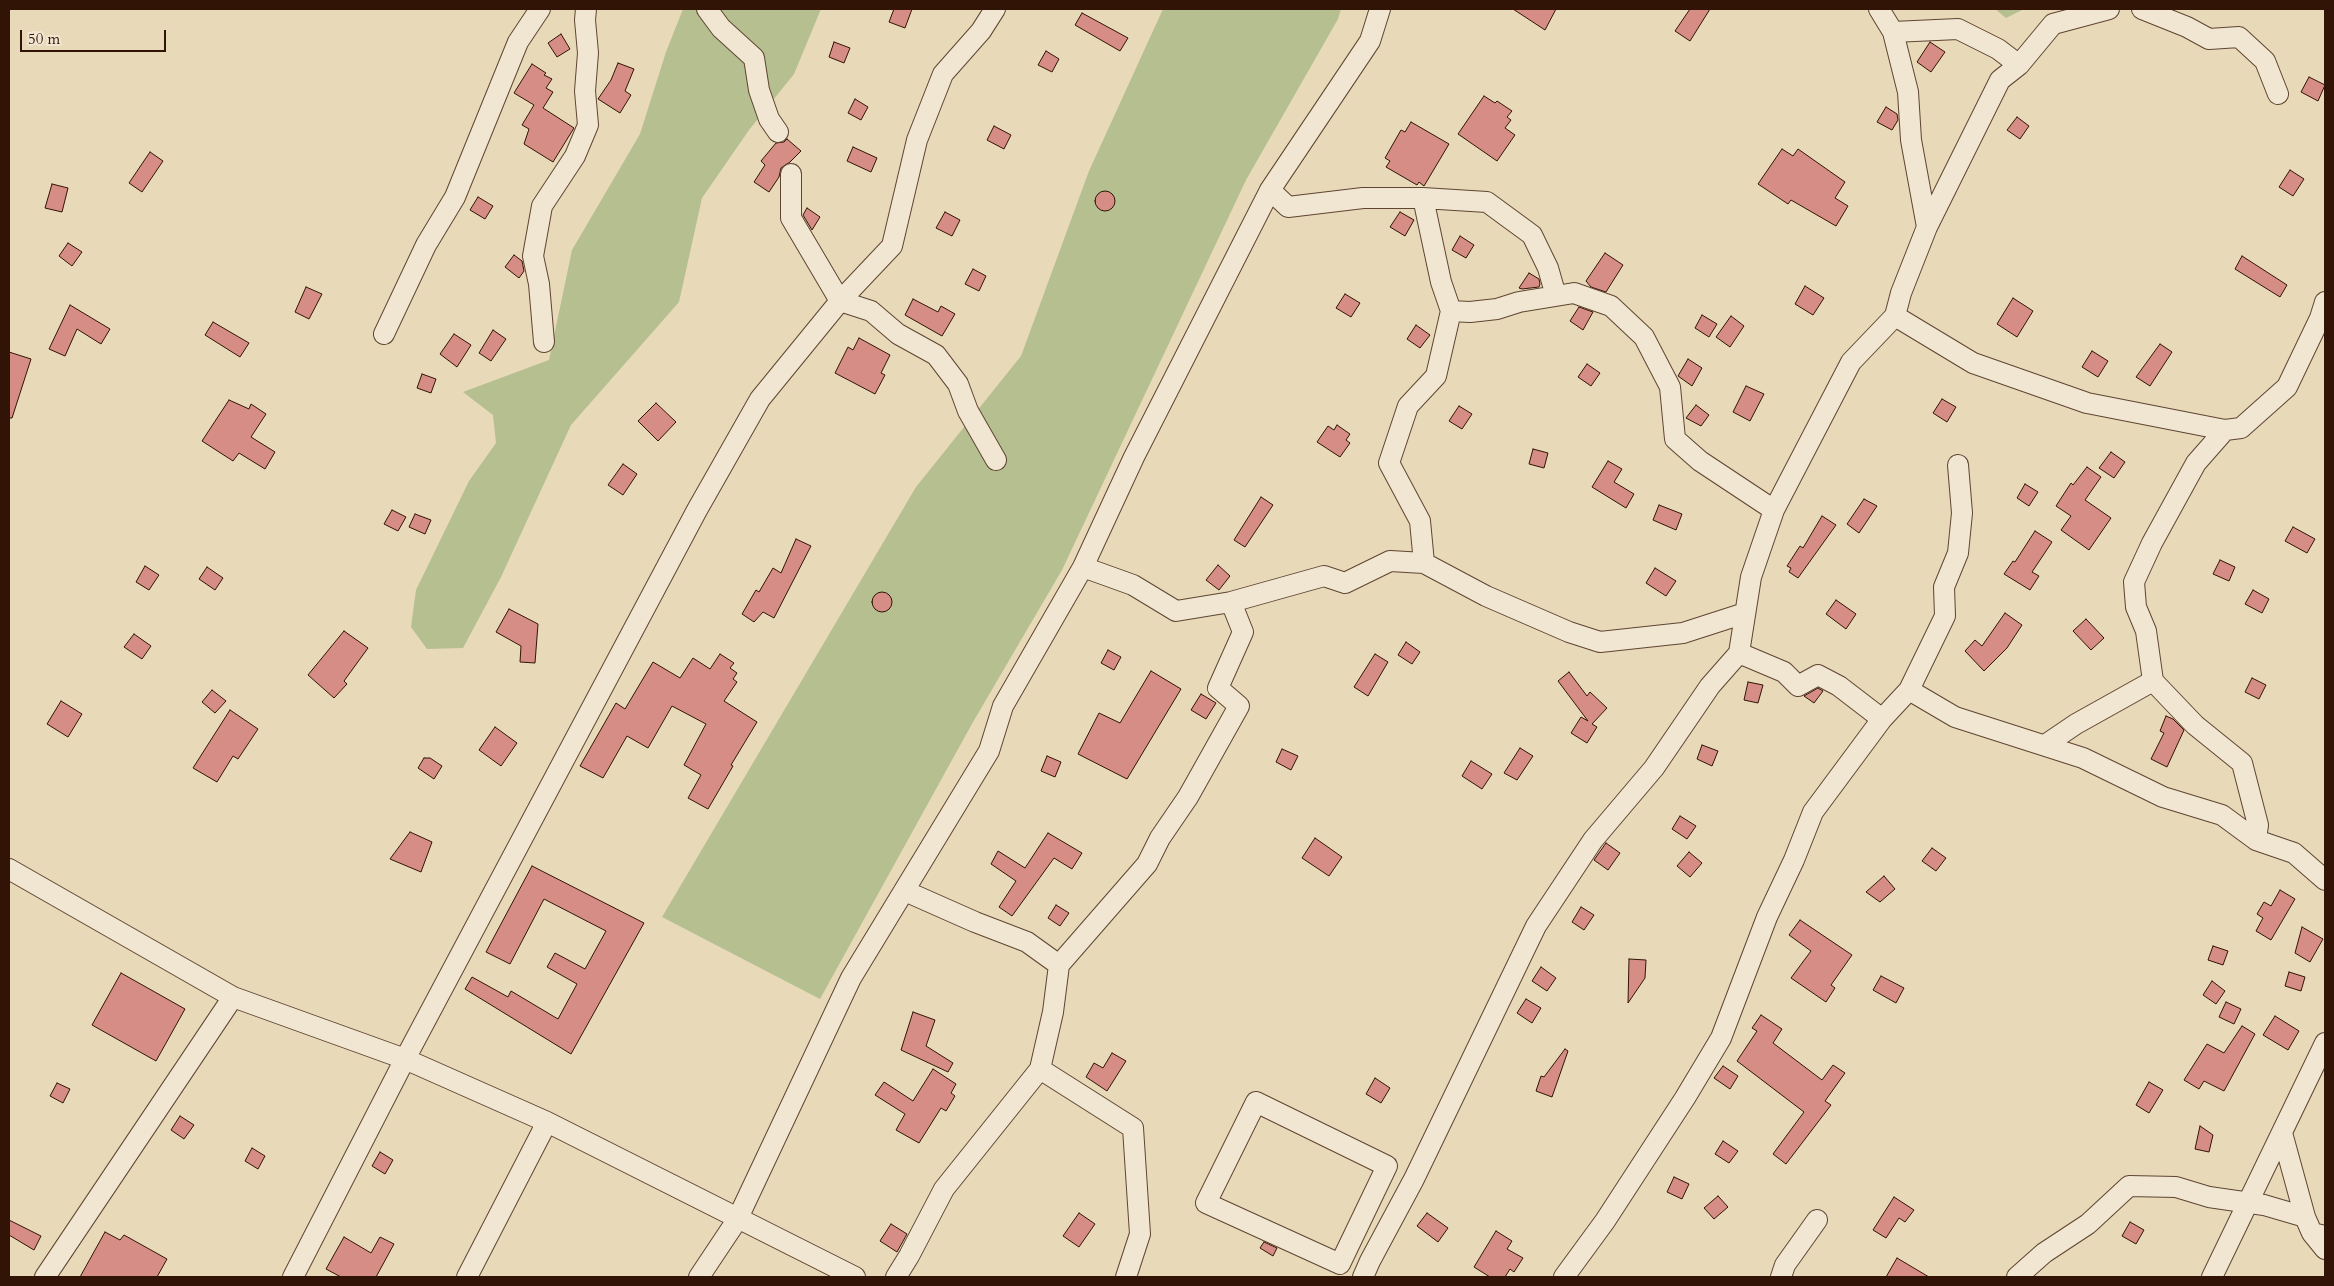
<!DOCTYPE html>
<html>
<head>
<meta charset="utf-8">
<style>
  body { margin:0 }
  #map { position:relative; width:2334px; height:1286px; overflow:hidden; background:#e8d9b8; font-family:Cardo,serif }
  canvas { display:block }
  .frame { position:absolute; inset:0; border:10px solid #311405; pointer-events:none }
  .scale { position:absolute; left:20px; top:30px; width:146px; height:22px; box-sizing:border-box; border:2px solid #311405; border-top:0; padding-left:6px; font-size:15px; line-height:18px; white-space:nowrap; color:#311405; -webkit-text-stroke:4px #f0e6d1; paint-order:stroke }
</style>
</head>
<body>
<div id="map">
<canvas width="2334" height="1286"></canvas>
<div class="frame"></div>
<div class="scale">50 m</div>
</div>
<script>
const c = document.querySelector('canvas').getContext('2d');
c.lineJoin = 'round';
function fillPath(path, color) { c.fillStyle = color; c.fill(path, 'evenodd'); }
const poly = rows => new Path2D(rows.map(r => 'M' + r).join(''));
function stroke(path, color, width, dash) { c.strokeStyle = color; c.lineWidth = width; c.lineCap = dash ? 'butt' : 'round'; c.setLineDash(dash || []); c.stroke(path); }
fillPath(poly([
  [683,9,821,9,794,74,749,130,702,198,679,302,571,425,501,577,463,648,427,649,411,627,416,590,469,481,496,443,493,415,463,392,549,360,572,250,640,134,666,52],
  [1163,9,1341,9,1338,19,1246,180,1062,570,973,722,820,999,662,917,916,487,1021,356,1089,171],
  [1995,9,2024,9,2006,18]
]), '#b5bf8f');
const building = poly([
  [894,9,912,9,905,28,889,22,894,9],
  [1513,9,1556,9,1545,30,1513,9],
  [1690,9,1710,9,1690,41,1675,31,1690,9],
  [1082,13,1128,38,1120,51,1075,25,1082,13],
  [561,34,570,49,557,57,548,43,561,34],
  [834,42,850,48,844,63,829,57,834,42],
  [1930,42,1945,52,1931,72,1917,62,1930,42],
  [1046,51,1059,59,1052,72,1038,65,1046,51],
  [618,63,634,69,625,91,631,95,620,113,598,99,611,80,618,63],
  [532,64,546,73,544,75,552,79,546,88,553,92,543,108,574,128,553,162,524,144,529,129,522,125,534,105,514,93,532,64],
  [2309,77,2325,85,2318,101,2301,92,2309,77],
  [1484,96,1495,103,1497,101,1512,111,1507,117,1511,120,1505,128,1515,135,1497,161,1458,134,1484,96],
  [855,99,868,107,861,120,848,113,855,99],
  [1886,107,1897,114,1898,120,1892,130,1877,122,1886,107],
  [2017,117,2029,126,2020,139,2007,130,2017,117],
  [1411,122,1449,144,1424,186,1419,182,1417,185,1386,167,1390,161,1385,158,1401,130,1405,132,1411,122],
  [994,126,1011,135,1004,149,987,140,994,126],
  [787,139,801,151,790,162,781,168,779,177,769,192,754,182,765,165,761,161,776,143,784,142,787,139],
  [853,147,877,158,871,172,847,161,853,147],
  [1782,149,1793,156,1798,149,1845,182,1835,198,1848,206,1836,226,1791,200,1788,204,1758,184,1782,149],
  [150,152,163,161,142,192,129,183,150,152],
  [2290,170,2304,179,2293,196,2279,187,2290,170],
  [52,184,68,188,62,212,45,208,52,184],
  '1095 201a10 10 0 1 1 20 0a10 10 0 1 1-20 0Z',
  [478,197,493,206,485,219,470,210,478,197],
  [807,208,820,217,812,230,803,215,807,208],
  [945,212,960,220,952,236,936,228,945,212],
  [1400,212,1414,220,1405,236,1390,227,1400,212],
  [1460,236,1474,245,1466,258,1452,250,1460,236],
  [68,243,82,252,72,266,59,256,68,243],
  [1605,253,1623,265,1606,292,1591,287,1586,281,1605,253],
  [514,255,522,261,524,271,519,278,505,267,514,255],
  [2242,256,2287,285,2280,297,2235,269,2242,256],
  [973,269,986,276,979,291,965,284,973,269],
  [1529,273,1539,279,1540,284,1539,287,1522,289,1519,288,1529,273],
  [1805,286,1824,298,1813,315,1795,304,1805,286],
  [306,287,322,294,309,319,295,312,306,287],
  [1345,294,1360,303,1351,317,1336,308,1345,294],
  [2013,298,2033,311,2017,337,1997,324,2013,298],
  [913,299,938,312,941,306,955,314,942,336,905,315,913,299],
  [70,305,110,329,101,344,77,329,65,356,49,349,70,305],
  [1579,307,1593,312,1583,330,1570,321,1579,307],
  [1702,315,1717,324,1709,337,1695,328,1702,315],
  [1731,316,1744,326,1730,347,1716,337,1731,316],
  [213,322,249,343,240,357,205,335,213,322],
  [1416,325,1430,335,1420,348,1407,339,1416,325],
  [493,330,506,339,491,361,479,353,493,330],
  [454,334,471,345,457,367,440,354,454,334],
  [859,338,890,355,881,373,885,375,875,394,835,373,848,347,853,350,859,338],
  [2160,344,2172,352,2150,386,2136,377,2160,344],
  [2092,351,2108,361,2098,377,2082,367,2092,351],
  [9,352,31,359,12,418,9,418,9,352],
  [1688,359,1702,368,1692,386,1678,376,1688,359],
  [1587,364,1600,373,1591,386,1578,377,1587,364],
  [422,374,436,379,431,393,417,388,422,374],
  [1746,386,1764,394,1750,421,1733,412,1746,386],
  [1942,399,1956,407,1947,422,1933,413,1942,399],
  [229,400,249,409,251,404,266,414,251,437,275,452,265,469,239,453,233,461,202,441,229,400],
  [656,403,676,422,658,441,638,421,656,403],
  [1696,405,1709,415,1701,426,1686,418,1696,405],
  [1459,406,1472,414,1462,429,1449,421,1459,406],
  [1337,425,1350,434,1346,440,1350,443,1340,457,1317,442,1328,426,1334,430,1337,425],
  [1533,449,1548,453,1544,468,1529,464,1533,449],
  [2111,452,2125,462,2114,478,2099,468,2111,452],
  [1608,461,1622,469,1614,482,1634,494,1626,508,1592,487,1608,461],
  [623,464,637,474,623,495,608,485,623,464],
  [2087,467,2101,477,2085,500,2111,518,2089,550,2061,530,2071,516,2056,506,2071,483,2073,485,2087,467],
  [2025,484,2038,492,2029,506,2017,498,2025,484],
  [1261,497,1273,505,1245,547,1234,540,1261,497],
  [1864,499,1877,506,1859,533,1847,524,1864,499],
  [1659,505,1682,514,1676,530,1653,520,1659,505],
  [392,510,406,517,398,531,384,524,392,510],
  [415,514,431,520,425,534,409,527,415,514],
  [1822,516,1836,525,1798,578,1789,572,1791,568,1787,566,1800,546,1803,548,1822,516],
  [2293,527,2315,539,2307,553,2285,541,2293,527],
  [2035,531,2052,542,2032,572,2039,576,2030,590,2004,574,2013,561,2015,562,2035,531],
  [796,539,811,546,774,618,763,612,754,622,742,614,756,590,759,592,773,568,781,573,796,539],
  [2220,560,2235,567,2229,581,2213,574,2220,560],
  [1218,565,1230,576,1219,590,1206,580,1218,565],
  [145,566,159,575,149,590,136,582,145,566],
  [207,567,223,578,215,590,199,579,207,567],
  [1655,568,1676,581,1666,596,1646,583,1655,568],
  [2253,590,2269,599,2262,613,2245,604,2253,590],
  '872 602a10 10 0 1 1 20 0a10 10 0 1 1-20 0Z',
  [1836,600,1856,614,1846,629,1826,614,1836,600],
  [509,609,538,624,535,663,520,662,521,646,496,632,509,609],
  [2005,613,2022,625,2007,648,1984,671,1965,651,1975,640,1982,646,2005,613],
  [2086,619,2104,638,2091,650,2073,631,2086,619],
  [344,631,368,648,344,681,347,684,334,698,308,675,344,631],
  [134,634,151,646,142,659,124,647,134,634],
  [1406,642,1420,652,1412,664,1398,655,1406,642],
  [1108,650,1121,657,1114,670,1101,663,1108,650],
  [720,654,734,663,730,668,737,673,733,679,737,682,724,701,757,722,731,765,733,766,708,809,688,798,701,775,684,765,706,724,672,706,648,748,627,736,603,778,580,766,616,703,625,709,653,662,680,678,693,658,710,669,720,654],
  [1375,654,1388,662,1368,696,1354,687,1375,654],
  [1151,671,1181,689,1127,779,1078,754,1099,713,1120,723,1151,671],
  [1569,672,1587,696,1590,692,1607,708,1592,724,1597,727,1587,743,1571,733,1581,717,1588,721,1558,681,1569,672],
  [2252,678,2266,685,2259,699,2245,692,2252,678],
  [1748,682,1763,685,1758,703,1744,700,1748,682],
  [1818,688,1823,691,1814,703,1804,696,1818,688],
  [212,690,226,701,215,713,202,702,212,690],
  [1201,694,1216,703,1206,719,1191,710,1201,694],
  [61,701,82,714,68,737,47,724,61,701],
  [230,710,258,729,238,759,233,756,217,782,193,768,230,710],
  [2166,716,2173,719,2184,730,2167,767,2151,759,2164,733,2160,731,2166,716],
  [495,727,517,743,501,766,479,750,495,727],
  [1702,745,1718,751,1712,766,1697,759,1702,745],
  [1520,748,1533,756,1517,780,1504,773,1520,748],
  [1282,749,1298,756,1291,770,1276,762,1282,749],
  [1047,756,1061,762,1055,777,1041,771,1047,756],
  [424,758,430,758,442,766,434,779,418,768,424,758],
  [1471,761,1492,774,1482,789,1462,776,1471,761],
  [1680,816,1696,826,1687,839,1672,829,1680,816],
  [410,832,432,842,421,872,390,859,410,832],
  [1048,833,1082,853,1072,869,1054,858,1012,916,999,907,1016,881,991,864,998,851,1025,868,1048,833],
  [1315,838,1342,857,1329,876,1302,858,1315,838],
  [1606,843,1620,853,1608,870,1594,860,1606,843],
  [1932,848,1946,858,1936,871,1922,861,1932,848],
  [1689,852,1702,863,1690,877,1677,866,1689,852],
  [532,866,644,923,571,1054,465,989,472,977,508,997,511,991,558,1019,577,984,547,967,555,953,585,969,606,931,544,899,510,964,486,952,532,866],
  [1884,876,1895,889,1880,902,1866,892,1884,876],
  [2280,890,2295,899,2271,940,2256,931,2263,918,2257,914,2264,902,2271,906,2280,890],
  [1056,905,1069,913,1060,926,1048,918,1056,905],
  [1581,907,1594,915,1584,930,1572,922,1581,907],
  [1800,920,1852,955,1831,985,1835,988,1826,1002,1791,978,1811,951,1789,935,1800,920],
  [2302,927,2323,939,2310,962,2295,953,2302,927],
  [2213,946,2228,951,2223,965,2208,960,2213,946],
  [1629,959,1646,960,1645,978,1628,1003,1629,959],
  [1541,967,1556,978,1547,991,1532,981,1541,967],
  [2289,972,2305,977,2301,991,2285,986,2289,972],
  [121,973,185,1009,156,1061,92,1025,121,973],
  [1881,976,1904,988,1896,1003,1873,990,1881,976],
  [2212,981,2225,991,2216,1004,2203,995,2212,981],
  [1526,999,1541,1008,1532,1023,1517,1013,1526,999],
  [2226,1002,2241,1009,2234,1024,2219,1017,2226,1002],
  [913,1012,935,1020,926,1046,953,1063,948,1072,901,1050,913,1012],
  [1761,1015,1782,1029,1773,1043,1822,1080,1833,1065,1845,1073,1825,1101,1831,1105,1786,1164,1773,1154,1804,1112,1737,1061,1757,1031,1752,1028,1761,1015],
  [2275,1016,2299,1031,2288,1050,2263,1035,2275,1016],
  [2242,1026,2255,1034,2224,1091,2204,1081,2199,1089,2184,1080,2207,1044,2224,1053,2242,1026],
  [1565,1049,1568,1051,1552,1097,1536,1091,1541,1076,1544,1077,1565,1049],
  [1112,1053,1126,1061,1107,1091,1086,1077,1094,1063,1103,1068,1112,1053],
  [1723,1066,1738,1076,1730,1089,1714,1078,1723,1066],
  [933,1069,956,1084,951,1093,955,1096,946,1111,941,1108,919,1143,896,1130,905,1114,875,1095,884,1082,913,1101,933,1069],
  [1375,1078,1390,1088,1381,1103,1366,1094,1375,1078],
  [2149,1082,2163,1090,2149,1113,2136,1105,2149,1082],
  [57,1083,70,1089,63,1103,50,1096,57,1083],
  [180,1116,194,1125,184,1139,171,1130,180,1116],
  [2200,1126,2213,1135,2209,1152,2195,1149,2200,1126],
  [1723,1141,1738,1151,1729,1163,1715,1154,1723,1141],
  [252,1148,265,1156,258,1169,245,1161,252,1148],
  [380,1152,393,1160,385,1174,372,1166,380,1152],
  [1674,1177,1689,1184,1682,1199,1667,1192,1674,1177],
  [1718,1196,1728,1207,1714,1219,1704,1208,1718,1196],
  [1894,1197,1914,1210,1905,1222,1899,1218,1886,1238,1873,1230,1894,1197],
  [1079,1213,1095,1224,1079,1247,1063,1236,1079,1213],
  [1427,1213,1448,1228,1438,1242,1417,1226,1427,1213],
  [9,1220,41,1236,34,1250,9,1235,9,1220],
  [2130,1222,2144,1230,2136,1244,2122,1236,2130,1222],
  [891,1224,907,1234,897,1252,880,1241,891,1224],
  [1496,1231,1512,1241,1507,1249,1523,1258,1514,1272,1510,1269,1505,1277,1490,1277,1474,1267,1496,1231],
  [105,1232,120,1240,124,1235,167,1259,157,1277,80,1277,105,1232],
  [344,1237,371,1253,380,1237,394,1244,376,1277,341,1277,326,1269,344,1237],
  [1264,1242,1277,1248,1273,1256,1260,1248,1264,1242],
  [1897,1258,1929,1277,1886,1277,1897,1258]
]);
fillPath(building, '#d68d85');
stroke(building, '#311405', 1);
const minor = poly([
  [707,9,721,28,754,58,759,90,769,119,778,132],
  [1879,9,1893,32,1908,92,1911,140,1927,227],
  [2142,9,2187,27,2209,39,2239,37,2265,61,2278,94],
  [1893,32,1958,29,1998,49,2019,65],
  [791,174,791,218,840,301,871,311,898,334,936,355,958,384,968,411,996,460],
  [1270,190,1288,207,1363,198,1423,198,1441,282,1451,311,1436,376,1408,406,1389,463,1420,521,1424,563,1486,596,1569,632,1600,642,1683,633,1745,613],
  [1423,198,1487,202,1532,235,1548,268,1556,296],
  [2325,302,2320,318,2287,387,2241,428,2225,430,2196,463,2152,543,2134,582,2136,607,2146,631,2153,681,2195,725,2242,763,2258,825,2256,840,2294,853,2325,880],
  [1451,311,1470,312,1497,309,1519,302,1574,293,1611,306,1644,337,1670,387,1675,439,1700,461,1774,510],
  [1895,316,1973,363,2087,403,2225,430],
  [384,334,426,245,455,197,518,42,540,9],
  [544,342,539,284,533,256,542,206,575,156,588,125,585,91,588,53,585,20,586,9],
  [1083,567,1133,585,1176,611,1231,602,1324,576,1345,583,1390,561,1424,563],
  [1739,653,1784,672,1798,686,1818,675,1839,686,1882,719],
  [1909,690,1955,717,2083,758,2163,797,2222,815,2256,840],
  [2045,745,2076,724,2153,681],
  [9,869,233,997,405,1059,547,1122,855,1277],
  [905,891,975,922,1027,942,1059,965],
  [1040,1069,1133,1128,1140,1234,1126,1277],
  [1256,1102,1387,1166,1340,1264,1206,1203,1256,1102],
  [2282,1133,2305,1217],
  [2325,1236,2312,1233,2325,1249],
  [45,1277,233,997],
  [293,1277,405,1059,697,510,760,399,840,301,892,246,917,140,943,74,981,31,995,9],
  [467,1277,547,1122],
  [699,1277,737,1220,851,978,989,751,1003,706,1083,567,1134,457,1270,190,1370,41,1380,9],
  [896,1277,909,1256,944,1189,1040,1069,1053,1012,1059,965,1147,864,1160,838,1188,797,1239,706,1218,688,1243,632,1231,602],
  [1363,1277,1370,1261,1414,1179,1536,926,1593,840,1654,768,1710,686,1739,653,1751,577,1774,510,1851,362,1895,316,1901,293,1927,227,2000,80,2019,65,2053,24,2109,9],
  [1564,1277,1605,1221,1685,1098,1721,1038,1767,917,1794,860,1813,812,1882,719,1909,690,1945,616,1944,587,1958,553,1962,513,1958,465],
  [1781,1277,1785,1265,1817,1220],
  [2017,1277,2044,1253,2088,1224,2129,1186,2176,1187,2209,1197,2264,1205,2305,1217,2312,1233],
  [2212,1277,2325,1043]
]);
stroke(minor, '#5f4532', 22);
stroke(minor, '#f0e6d1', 20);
</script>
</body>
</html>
